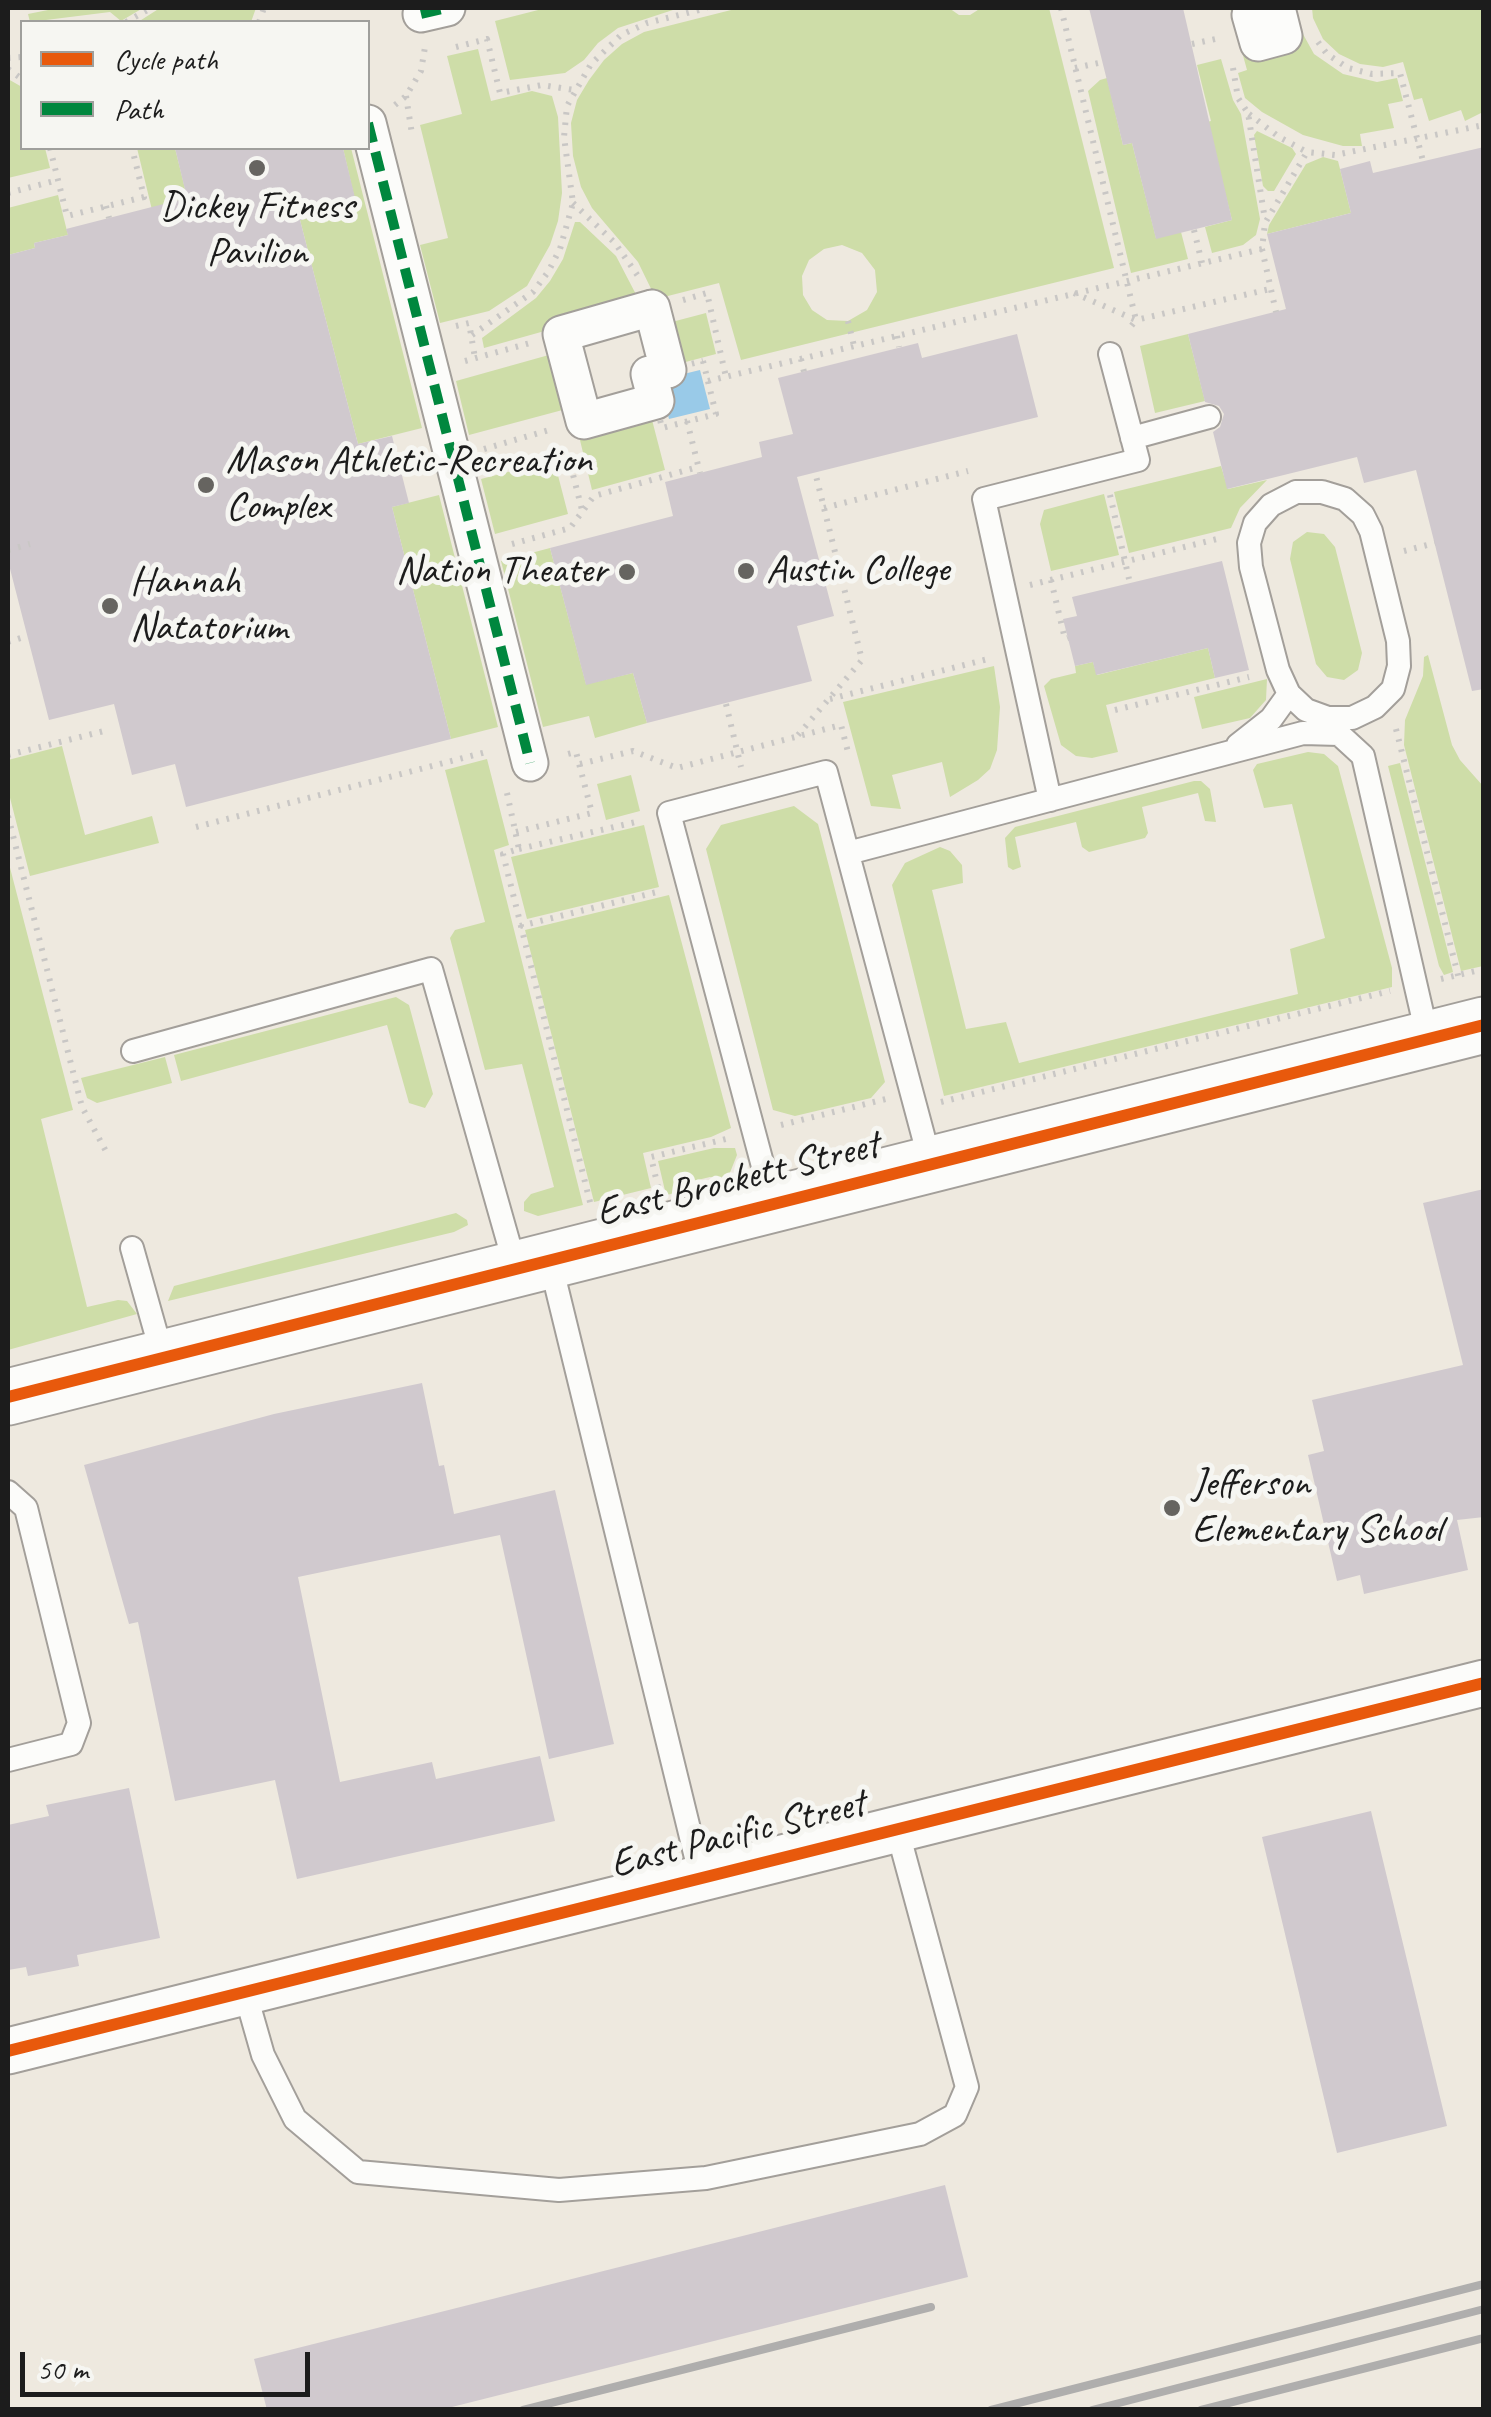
<!DOCTYPE html>
<html>
<head>
<meta charset="utf-8">
<style>
  body { margin:0 }
  #map { position:relative; width:1491px; height:2417px; overflow:hidden; background:#eee9df; font-family:Caveat,sans-serif }
  canvas { display:block }
  .frame { position:absolute; inset:0; border:10px solid #1c1c1c; pointer-events:none }
  .legend { position:absolute; left:20px; top:20px; width:350px; height:130px; box-sizing:border-box; background:#f6f6f2; border:2px solid #9f9f9c; margin:0; padding:12px 18px; list-style:none; font-size:30px; color:#1c1c1c }
  .legend li { display:flex; align-items:center; gap:20px; height:50px }
  .legend b { width:50px; border:2px solid #9f9f9c }
  .scale { position:absolute; left:20px; top:2352px; width:290px; height:45px; box-sizing:border-box; border:5px solid #1c1c1c; border-top:0; padding-left:12px; font-size:30px; line-height:35px; white-space:nowrap; color:#1c1c1c; -webkit-text-stroke:8px #f6f6f2; paint-order:stroke }
</style>
</head>
<body>
<div id="map">
<canvas width="1491" height="2417"></canvas>
<div class="frame"></div>
<ul class="legend">
<li><b style="height:12px;background:#e8590c"></b>Cycle path</li>
<li><b style="height:12px;background:#00873e"></b>Path</li>
</ul>
<div class="scale">50 m</div>
</div>
<script>
const c = document.querySelector('canvas').getContext('2d');
c.lineJoin = 'round';
function fillPath(path, color) { c.fillStyle = color; c.fill(path, 'evenodd'); }
const poly = rows => new Path2D(rows.map(r => 'M' + r).join(''));
function stroke(path, color, width, dash) { c.strokeStyle = color; c.lineWidth = width; c.lineCap = dash ? 'butt' : 'round'; c.setLineDash(dash || []); c.stroke(path); }
function label(font, color, halo, rows, align = 'center') {
  c.font = font + ' Caveat,sans-serif'; c.lineWidth = 10; c.setLineDash([]); c.textBaseline = 'middle'; c.strokeStyle = halo; c.fillStyle = color; for (const [text, x, y, turn = 0] of rows) {
    c.save(); c.translate(x, y); c.rotate((+turn || 0) * Math.PI / 180); c.textAlign = isNaN(turn) ? turn : align; if (halo) c.strokeText(text, 0, 0); c.fillText(text, 0, 0); c.restore();
  }
}
fillPath(poly([
  [58,8,143,8,121,21,110,12,30,22,28,14],
  [160,8,256,8,251,22,138,22],
  [546,8,679,8,618,28,598,43,584,60,565,73,510,80,495,21],
  [739,8,949,8,959,15,970,15,981,8,1049,8,1114,268,741,360,719,283,656,299,638,262,592,208,581,187,573,156,571,123,577,100,589,80,604,60,622,44,644,32],
  [842,245,862,253,875,270,877,292,867,310,848,321,827,320,812,310,803,295,802,276,809,260,824,249],
  [1230,8,1274,8,1298,25,1314,54,1343,74,1377,82,1397,78,1403,101,1388,104,1394,128,1360,134,1362,146,1343,146,1303,135,1262,112,1245,98,1238,73,1247,70],
  [1312,8,1483,8,1483,112,1465,121,1461,110,1429,121,1422,98,1414,100,1403,62,1383,67,1360,64,1339,54,1323,39,1313,18],
  [478,49,491,101,532,91,552,96,558,117,562,193,558,221,550,245,527,286,489,311,440,323,420,245,448,238,420,125,462,114,447,56],
  [1221,59,1233,100,1241,114,1260,219,1256,235,1243,245,1212,253,1205,227,1232,220,1207,122,1211,121,1197,65],
  [1107,78,1123,145,1132,143,1156,238,1181,232,1188,259,1131,273,1088,91,1100,80],
  [8,79,22,87,22,148,45,148,50,168,8,178],
  [1257,131,1292,148,1296,154,1274,191,1268,191,1263,186,1254,135],
  [137,148,175,148,189,205,153,214],
  [343,148,351,148,422,428,358,444,300,220,356,205],
  [1323,157,1338,161,1351,213,1267,234,1269,225,1306,164],
  [58,195,68,235,34,243,35,248,8,255,8,208],
  [575,222,580,222,616,256,641,304,484,348,482,338,536,298,550,281,563,259],
  [706,313,716,354,678,364,668,323],
  [1188,334,1205,401,1155,413,1140,346],
  [556,353,570,408,469,435,456,381],
  [651,416,665,470,592,490,579,436],
  [554,460,568,514,495,534,481,479],
  [1221,466,1228,489,1267,480,1240,508,1231,528,1129,553,1114,492],
  [1104,494,1119,555,1051,571,1040,524,1044,510],
  [439,495,498,727,451,739,392,507],
  [1307,532,1324,534,1335,547,1362,653,1358,670,1344,680,1327,677,1316,664,1290,559,1293,542],
  [550,548,586,684,633,673,647,723,595,738,589,716,543,727,501,561],
  [1208,648,1215,678,1106,705,1118,752,1092,758,1076,756,1061,745,1044,686,1051,679,1076,673,1075,666,1093,662,1097,675],
  [1428,655,1452,745,1460,760,1483,786,1483,966,1461,971,1404,745,1405,720,1423,676,1424,657],
  [994,666,1000,707,997,750,990,769,978,780,950,797,942,762,892,775,901,809,871,806,843,702],
  [1267,679,1266,700,1250,718,1202,729,1194,697],
  [62,746,85,835,152,816,159,843,30,876,8,790,8,760],
  [1308,752,1324,754,1338,766,1392,968,1392,987,944,1096,892,885,905,863,940,847,950,851,962,865,963,883,932,890,966,1029,1006,1022,1019,1063,1298,994,1290,949,1325,938,1292,804,1264,808,1253,770,1257,764],
  [487,759,509,845,494,850,583,1205,538,1216,524,1211,524,1202,531,1194,554,1187,522,1064,485,1070,450,938,455,930,485,922,445,770],
  [1400,763,1453,972,1444,975,1439,966,1388,766],
  [631,775,640,811,606,820,597,784],
  [1194,781,1201,781,1210,789,1216,822,1205,821,1198,793,1142,807,1148,833,1145,838,1089,852,1082,847,1076,822,1015,837,1021,867,1013,870,1008,867,1005,838,1015,827],
  [794,806,818,824,885,1082,871,1098,795,1116,773,1110,706,849,721,825],
  [644,825,659,887,527,919,511,857],
  [8,860,73,1110,41,1119,87,1307,118,1300,127,1301,137,1314,8,1350],
  [669,895,731,1128,711,1137,643,1153,651,1188,594,1202,525,930],
  [396,997,409,1005,433,1094,425,1108,409,1103,387,1025,181,1081,174,1055],
  [165,1057,172,1083,97,1103,87,1098,81,1078],
  [714,1148,735,1148,737,1155,727,1180,710,1177,685,1183,676,1193,666,1195,658,1161],
  [456,1213,467,1220,468,1225,454,1232,168,1301,174,1286]
]), '#cedda8');
fillPath(poly([
  [700,370,710,409,669,419,659,380]
]), '#99cae8');
fillPath(poly([
  [1089,8,1183,8,1232,220,1156,239,1132,143,1123,145],
  [1484,147,1484,689,1472,691,1416,470,1364,483,1357,457,1227,489,1213,432,1220,427,1224,414,1219,406,1205,402,1188,334,1286,309,1267,234,1351,213,1340,169,1370,161,1373,173],
  [175,148,343,148,357,206,300,220,358,444,392,436,409,503,392,507,451,739,186,807,175,764,132,775,114,704,49,720,8,561,8,255,35,248,34,243,68,235,66,229,187,198],
  [1017,334,1038,417,797,477,834,616,797,626,812,681,647,723,633,673,586,685,550,548,673,516,665,482,762,457,759,442,793,434,778,378,918,343,922,358],
  [1222,561,1249,670,1215,678,1208,648,1096,675,1093,662,1075,666,1063,619,1077,616,1072,597],
  [1484,1189,1484,1517,1457,1520,1468,1570,1364,1594,1360,1575,1337,1581,1308,1455,1324,1451,1312,1400,1463,1365,1423,1203],
  [422,1383,439,1466,444,1465,454,1514,555,1490,614,1744,549,1759,500,1535,298,1577,340,1782,432,1762,436,1779,540,1756,555,1821,297,1879,275,1780,175,1801,138,1622,129,1624,84,1465,274,1414],
  [129,1788,160,1938,77,1955,79,1966,28,1976,26,1967,8,1970,8,1825,49,1816,46,1805],
  [1371,1811,1447,2126,1337,2153,1262,1837],
  [945,2185,968,2277,440,2410,267,2410,254,2359]
]), '#d0c9ce');
const service = poly([
  [1132,438,1209,417],
  [1296,492,1322,492,1345,499,1363,515,1371,531,1398,641,1399,666,1393,689,1375,707,1352,718,1328,718,1306,710,1289,694,1278,670,1251,567,1249,543,1255,523,1271,505,1296,492],
  [1238,745,1271,719,1289,694],
  [1050,800,984,499,1138,460,1110,354],
  [848,853,1303,733,1339,734,1363,756,1428,1039],
  [133,1051,431,969,516,1269],
  [773,1204,669,813,826,772,931,1165],
  [132,1248,163,1358],
  [550,1261,701,1878],
  [8,1492,26,1508,79,1723,71,1744,8,1760],
  [245,1992,263,2055,295,2119,358,2172,559,2190,706,2178,920,2134,955,2115,967,2087,897,1829]
]);
const pedestrian = poly([
  [1277,8,1284,36,1258,43,1250,15,1277,8],
  [421,14,447,8],
  [368,123,530,763],
  [652,308,668,370,649,374,656,401,584,421,561,334,652,308]
]);
const minor = poly([
  [8,2051,1484,1683]
]);
const tertiary = poly([
  [8,1397,1484,1025]
]);
stroke(service, '#a39f9a', 26);
stroke(pedestrian, '#a39f9a', 39);
stroke(minor, '#a39f9a', 49);
stroke(tertiary, '#a39f9a', 59);
stroke(poly([
  [1061,8,1136,320,1128,330],
  [126,22,151,8],
  [259,22,264,8],
  [1318,42,1327,54,1348,68,1372,74,1400,73,1423,161],
  [1192,44,1220,38],
  [456,47,487,39,500,93,542,85,574,90],
  [8,58,22,57],
  [1075,68,1103,62],
  [1233,68,1238,98,1248,113,1265,220],
  [8,69,22,79],
  [406,96,412,134],
  [395,105,406,96,421,71,425,47],
  [1249,114,1279,137,1307,152],
  [50,148,67,216,144,197,132,148],
  [8,193,58,180],
  [573,203,615,243,638,276],
  [106,206,109,218],
  [1194,230,1202,263],
  [1262,249,1276,312],
  [1074,293,1136,320,1270,289],
  [683,300,707,293,726,377],
  [848,321,854,346],
  [456,326,469,323,475,358],
  [472,335,533,292,548,272,560,249,573,203,564,137,567,106,591,64,621,35,647,23,707,8],
  [897,336,899,347],
  [801,359,804,372],
  [465,361,530,343],
  [703,361,716,414,662,428,649,374,703,361],
  [708,381,1262,249,1265,223,1307,152,1335,155,1484,125],
  [687,421,700,473],
  [484,449,549,430],
  [568,455,582,510],
  [400,467,418,463],
  [1110,495,1129,579],
  [824,508,968,471],
  [512,544,570,528,594,496,698,467],
  [8,550,30,544],
  [1404,551,1435,543],
  [1051,580,1065,639,1068,638],
  [1030,585,1221,538],
  [8,642,27,636],
  [830,699,988,659],
  [726,704,741,767],
  [1115,710,1249,677],
  [1396,729,1460,983],
  [798,735,862,660,815,472],
  [8,755,104,731],
  [580,764,633,751,677,768,841,725,848,752],
  [507,793,519,849,503,854,591,1206],
  [8,816,82,1107,108,1155],
  [196,827,490,751],
  [516,832,592,813,576,752,564,755],
  [519,849,640,821],
  [520,926,661,891],
  [1441,979,1484,969],
  [941,1102,1390,991],
  [781,1125,886,1099],
  [658,1187,651,1157,726,1139]
]), '#c9c7c5', 6, [2.5, 8]);
stroke(service, '#fcfcfa', 22);
stroke(pedestrian, '#fcfcfa', 35);
stroke(minor, '#fcfcfa', 45);
stroke(tertiary, '#fcfcfa', 55);
stroke(poly([
  [523,2410,931,2307],
  [991,2410,1484,2284],
  [1092,2410,1484,2309],
  [1201,2410,1484,2338]
]), '#afaead', 8);
stroke(poly([
  [421,14,447,8],
  [368,123,530,763]
]), '#00873e', 10, [20, 10]);
stroke(poly([
  [8,1397,1484,1025],
  [8,2051,1484,1683]
]), '#e8590c', 12);
for (const [x, y, r, color] of [
  [257,168,10,"#666460"],
  [206,485,10,"#666460"],
  [746,571,10,"#666460"],
  [627,572,10,"#666460"],
  [110,606,10,"#666460"],
  [1172,1508,10,"#666460"]
]) { const dot = new Path2D(); dot.arc(x, y, r, 0, 2 * Math.PI); c.fillStyle = color; c.fill(dot); stroke(dot, '#f6f6f2', 4); }
label('40px', '#1c1c1c', '#f6f6f2', [
  ["Dickey Fitness",257,208,"center"],
  ["Pavilion",257,254,"center"],
  ["Mason Athletic-Recreation",226,462],
  ["Complex",226,508],
  ["Austin College",766,571],
  ["Nation Theater",607,572,"right"],
  ["Hannah",130,583],
  ["Natatorium",130,629],
  ["Jefferson",1192,1485],
  ["Elementary School",1192,1531]
], 'left');
label('40px', '#1c1c1c', '#f6f6f2', [
  ["East Brockett Street",738,1180,-14],
  ["East Pacific Street",738,1835,-14]
]);
</script>
</body>
</html>
